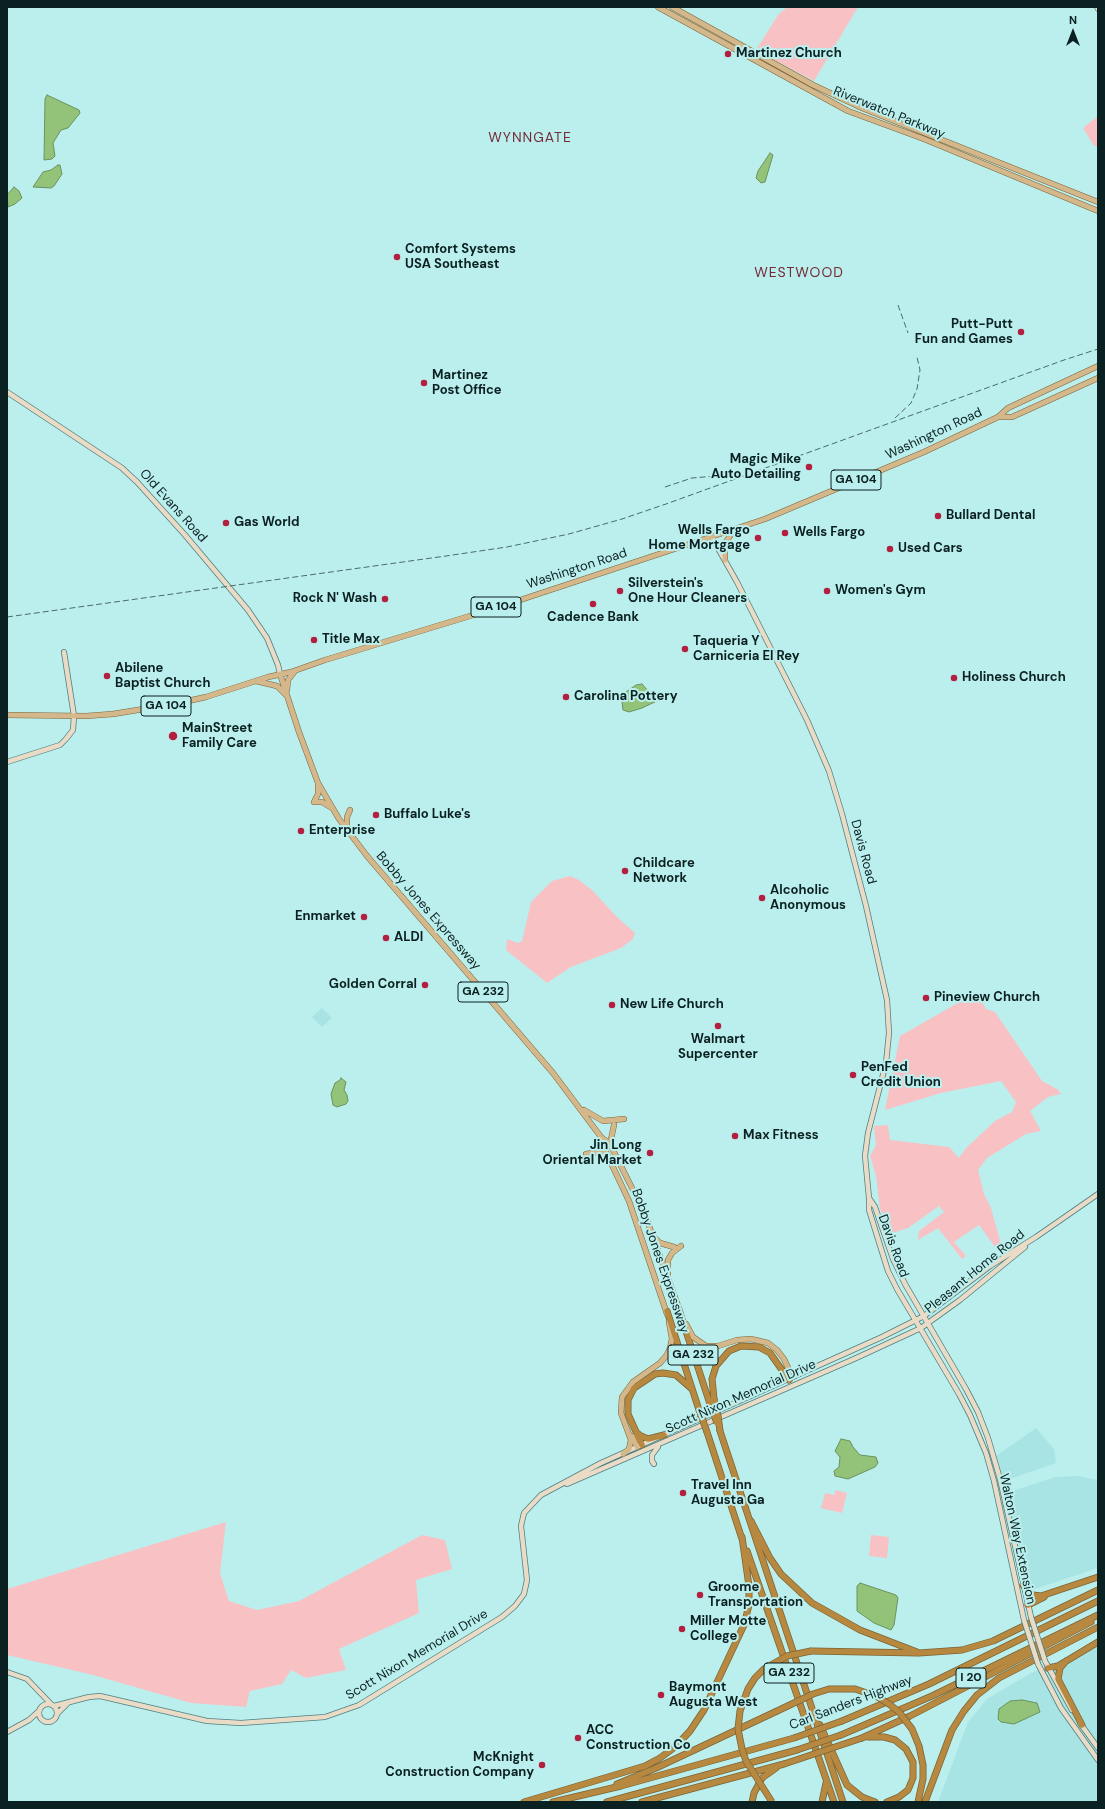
<!DOCTYPE html>
<html>
<head>
<meta charset="utf-8">
<style>
  body { margin:0 }
  #map { position:relative; width:1105px; height:1809px; overflow:hidden; background:#bbefee; font-family:"DM Sans",sans-serif }
  canvas { display:block }
  .frame { position:absolute; inset:0; border:8px solid #0b2020; pointer-events:none }
  .north { position:absolute; left:1053px; top:12px; width:40px; height:40px; -webkit-text-stroke:3px #bbefee; paint-order:stroke; rotate:0deg; font-size:11px; font-weight:700; line-height:16px; text-align:center; color:#0b2020 }
  .north::after { content:''; display:block; margin:auto; width:14px; height:18px; background:#0b2020; clip-path:polygon(50% 0,100% 100%,50% 72%,0 100%) }
</style>
</head>
<body>
<div id="map">
<canvas width="1105" height="1809"></canvas>
<div class="frame"></div>
<div class="north">N</div>
</div>
<script>
const c = document.querySelector('canvas').getContext('2d');
c.lineJoin = 'round';
function fillPath(path, color) { c.fillStyle = color; c.fill(path, 'evenodd'); }
const poly = rows => new Path2D(rows.map(r => 'M' + r).join(''));
function stroke(path, color, width, dash) { c.strokeStyle = color; c.lineWidth = width; c.lineCap = dash ? 'butt' : 'round'; c.setLineDash(dash || []); c.stroke(path); }
function label(font, color, halo, rows, align = 'center') {
  c.font = font + ' "DM Sans",sans-serif'; c.lineWidth = 4; c.setLineDash([]); c.textBaseline = 'middle'; c.strokeStyle = halo; c.fillStyle = color; for (const [text, x, y, turn = 0] of rows) {
    c.save(); c.translate(x, y); c.rotate((+turn || 0) * Math.PI / 180); c.textAlign = isNaN(turn) ? turn : align; if (halo) c.strokeText(text, 0, 0); c.fillText(text, 0, 0); c.restore();
  }
}
fillPath(poly([
  [322,1008,332,1018,322,1027,312,1017],
  [1036,1428,1054,1449,1056,1463,1004,1481,996,1456],
  [1077,1476,1098,1480,1098,1568,1029,1591,1025,1586,1006,1493,1056,1477],
  [1098,1644,1098,1802,938,1802,968,1722,987,1699,1031,1673]
]), '#a7e4e3');
fillPath(poly([
  [787,7,858,7,814,81,756,50,778,15],
  [1098,116,1098,146,1094,146,1083,128],
  [570,876,579,880,593,891,617,917,635,933,633,939,621,948,571,967,547,983,506,950,507,939,518,943,522,941,531,902,552,881],
  [978,995,986,1009,995,1012,1042,1081,1057,1089,1061,1094,1048,1097,1030,1111,1041,1131,1026,1134,987,1158,978,1170,984,1194,991,1208,1002,1248,998,1251,979,1225,954,1242,966,1256,962,1259,938,1228,918,1240,919,1231,944,1212,939,1206,908,1228,892,1233,880,1209,876,1176,870,1156,876,1145,874,1126,888,1125,890,1140,949,1147,959,1158,966,1148,995,1121,1012,1112,1016,1102,1001,1081,941,1093,885,1110,900,1036,956,1004],
  [836,1490,847,1493,842,1513,821,1508,825,1493,834,1495],
  [226,1522,220,1573,229,1601,257,1610,299,1601,422,1535,445,1540,452,1569,416,1580,419,1613,339,1649,346,1670,306,1678,291,1670,282,1684,250,1691,246,1707,191,1703,93,1675,7,1655,7,1589],
  [871,1535,889,1537,887,1558,869,1556]
]), '#f8c2c4');
const water = poly([
  [47,95,79,110,80,113,68,128,61,130,53,143,55,156,52,159,44,160,45,99,47,95],
  [770,153,773,155,765,182,761,183,756,178,758,171,770,153],
  [58,165,60,165,62,174,54,186,51,188,33,187,43,172,51,170,58,165],
  [14,187,19,191,22,198,15,204,8,207,7,195,14,187],
  [642,684,649,692,657,695,659,700,642,708,629,712,623,710,622,702,626,692,636,685,642,684],
  [341,1078,346,1082,344,1090,347,1095,348,1101,346,1104,337,1107,333,1105,331,1094,335,1083,340,1080,341,1078],
  [841,1439,850,1441,853,1447,860,1455,876,1457,878,1463,875,1467,848,1479,835,1476,834,1471,839,1467,840,1457,835,1451,841,1439],
  [860,1583,896,1595,898,1598,894,1625,891,1630,874,1623,857,1611,857,1586,860,1583],
  [1022,1700,1037,1703,1040,1712,1014,1724,1001,1722,998,1719,999,1709,1010,1701,1022,1700]
]);
fillPath(water, '#93c379');
stroke(water, '#6a925e', 1);
const secondary = poly([
  [1097,7,1098,9],
  [7,392,122,468,137,482,185,535,248,610,267,638,278,665,280,674],
  [711,536,737,582,807,720,829,771,842,814,866,906,887,1000,889,1033,886,1063,868,1133,865,1156,869,1198,869,1210,888,1271,897,1289,959,1394,970,1415,986,1453,994,1481,1024,1620],
  [7,762,60,745,66,739,73,730,74,716,64,652],
  [869,1198,875,1207,893,1259,905,1284,966,1389,978,1412,988,1438,1000,1479,1031,1617],
  [654,1464,652,1461,652,1455,658,1447],
  [567,1484,854,1359,921,1328,960,1300,1025,1247],
  [1045,1661,1072,1710],
  [1038,1664,1061,1708,1098,1760],
  [7,1672,27,1679,51,1704],
  '39 1713a9 9 0 1 1 18 0a9 9 0 1 1-18 0Z',
  [54,1706,89,1697,100,1696,207,1721,241,1723,325,1717,359,1705,502,1617,515,1606,524,1594,527,1580,521,1526,524,1513,541,1495,601,1463,882,1337,924,1316,990,1266,1036,1237,1098,1194],
  [57,1714,68,1703],
  [1080,1723,1098,1748],
  [7,1732,29,1720,39,1711]
]);
const primary = poly([
  [658,7,848,111,924,139,1098,211],
  [672,7,813,85,862,108,1098,202],
  [998,417,1012,417,1098,378],
  [725,560,725,543,735,529],
  [280,674,299,732,318,783,339,819,367,856,553,1073,601,1137,610,1144,644,1212,681,1314],
  [256,681,277,686,286,695],
  [287,690,288,680,295,671],
  [7,715,86,716,113,714,174,704,206,697,268,677,291,672,325,660,493,609,765,519,924,452,998,417,1008,408,1098,366],
  [318,783,318,794,314,802,322,802,332,808],
  [347,829,347,817,350,810],
  [584,1110,603,1121,624,1119],
  [601,1137,603,1146,629,1201,667,1314],
  [610,1144,614,1125],
  [586,1154,599,1152,607,1157],
  [654,1237,660,1243,674,1247],
  [668,1275,668,1260,672,1253,681,1246],
  [686,1324,693,1337,706,1346,718,1346,737,1340,751,1339,768,1343,777,1350,784,1359,789,1370,789,1380],
  [632,1436,637,1447],
  [623,1454,629,1449,631,1440,621,1413,622,1397,633,1382,660,1363,667,1355,670,1348,672,1339,669,1322]
]);
const highway = poly([
  [679,1310,709,1401],
  [667,1311,699,1410],
  [714,1399,712,1379,716,1366,729,1351,741,1346,759,1347,770,1353,789,1380],
  [720,1431,843,1802],
  [707,1432,742,1539],
  [637,1433,641,1436,648,1439,664,1435],
  [642,1445,628,1414,628,1400,634,1388,655,1374,663,1373,676,1375,692,1389],
  [751,1521,770,1558,781,1574,812,1603,860,1630,917,1652],
  [747,1551,834,1802],
  [1023,1585,1028,1592,1033,1595,1041,1596,1098,1577],
  [1028,1605,1044,1597],
  [811,1651,919,1653,962,1650,993,1641,1098,1590],
  [1066,1661,1060,1668,1058,1679,1082,1725],
  [1048,1668,1058,1666,1098,1642],
  [842,1721,929,1684,1098,1601],
  [820,1725,847,1785,862,1797,875,1802],
  [912,1729,919,1746,923,1765,923,1779,918,1802],
  [841,1735,932,1696,1098,1615],
  [868,1737,884,1737,895,1740,906,1749,913,1762,913,1778,908,1790,899,1797,887,1802],
  [862,1738,910,1716,1091,1622],
  [617,1784,656,1768,775,1712],
  [524,1802,645,1766,660,1758,675,1747,690,1731,704,1710,744,1625,749,1605,749,1586,742,1537],
  [553,1802,621,1786,794,1738],
  [607,1802,797,1750],
  [642,1802,784,1764],
  [752,1802,754,1793,762,1778,776,1768],
  [822,1802,826,1783],
  [925,1802,952,1730,964,1711,977,1695,999,1678,1098,1627]
]);
stroke(secondary, '#4e7f7f', 6);
stroke(primary, '#7b6435', 6);
stroke(highway, '#7b6435', 7);
stroke(secondary, '#e9dbc6', 4.5);
stroke(primary, '#d4b88c', 5);
stroke(highway, '#b78840', 5.5);
stroke(poly([
  [898,305,908,333],
  [895,418,911,403,917,389,920,370,917,357],
  [665,487,692,478,740,474],
  [7,617,446,556,507,547,569,534,622,519,666,504,1064,360,1098,349]
]), '#4a6a6a', 1, [6, 3]);
const secondaryBridge = poly([
  [1031,1617,1045,1661],
  [1024,1620,1038,1664]
]);
const highwayBridge = poly([
  [714,1399,718,1416,720,1431],
  [709,1401,717,1423],
  [699,1410,707,1432],
  [775,1712,813,1694,829,1689,855,1689,876,1696,889,1704,899,1712,912,1729],
  [794,1738,842,1721],
  [797,1750,841,1735],
  [784,1764,862,1738],
  [772,1802,746,1761,742,1749,738,1729,740,1711,748,1689,755,1678,764,1669,787,1656,811,1651]
]);
stroke(secondaryBridge, '#4e7f7f', 6, []);
stroke(highwayBridge, '#7b6435', 7, []);
stroke(secondaryBridge, '#e9dbc6', 4.5);
stroke(highwayBridge, '#b78840', 5.5);
for (const [x, y, r, color] of [
  [728,54,4,"#b21f3f"],
  [397,257,4,"#b21f3f"],
  [1021,332,4,"#b21f3f"],
  [424,383,4,"#b21f3f"],
  [809,467,4,"#b21f3f"],
  [938,516,4,"#b21f3f"],
  [226,523,4,"#b21f3f"],
  [785,533,4,"#b21f3f"],
  [758,538,4,"#b21f3f"],
  [890,549,4,"#b21f3f"],
  [620,591,4,"#b21f3f"],
  [827,591,4,"#b21f3f"],
  [385,599,4,"#b21f3f"],
  [593,604,4,"#b21f3f"],
  [314,640,4,"#b21f3f"],
  [685,649,4,"#b21f3f"],
  [107,676,4,"#b21f3f"],
  [954,678,4,"#b21f3f"],
  [566,697,4,"#b21f3f"],
  [173,736,5,"#b21f3f"],
  [376,815,4,"#b21f3f"],
  [301,831,4,"#b21f3f"],
  [625,871,4,"#b21f3f"],
  [762,898,4,"#b21f3f"],
  [364,917,4,"#b21f3f"],
  [386,938,4,"#b21f3f"],
  [425,985,4,"#b21f3f"],
  [926,998,4,"#b21f3f"],
  [612,1005,4,"#b21f3f"],
  [718,1026,4,"#b21f3f"],
  [853,1075,4,"#b21f3f"],
  [735,1136,4,"#b21f3f"],
  [650,1153,4,"#b21f3f"],
  [683,1493,4,"#b21f3f"],
  [700,1595,4,"#b21f3f"],
  [682,1629,4,"#b21f3f"],
  [661,1695,4,"#b21f3f"],
  [578,1738,4,"#b21f3f"],
  [542,1765,4,"#b21f3f"]
]) { const dot = new Path2D(); dot.arc(x, y, r, 0, 2 * Math.PI); c.fillStyle = color; c.fill(dot); stroke(dot, '#bbefee', 1.5); }
for (const [x, y, w] of [
  [856,480,50],
  [496,607,50],
  [166,706,50],
  [483,992,50],
  [693,1355,50],
  [789,1673,50],
  [971,1678,30]
]) { const box = new Path2D(); box.roundRect(x - w / 2, y - 10, w, 20, 3); c.fillStyle = '#bbefee'; c.fill(box); stroke(box, '#0b2020', 1); }
label('bold 12px', '#0b2020', null, [
  ["GA 104",856,480],
  ["GA 104",496,607],
  ["GA 104",166,706],
  ["GA 232",483,992],
  ["GA 232",693,1355],
  ["GA 232",789,1673],
  ["I 20",971,1678]
]);
label('bold 13px', '#0b2020', '#bbefee', [
  ["Martinez Church",736,54],
  ["Comfort Systems",405,250],
  ["USA Southeast",405,265],
  ["Putt-Putt",1013,325,"right"],
  ["Fun and Games",1013,340,"right"],
  ["Martinez",432,376],
  ["Post Office",432,391],
  ["Magic Mike",801,460,"right"],
  ["Auto Detailing",801,475,"right"],
  ["Bullard Dental",946,516],
  ["Gas World",234,523],
  ["Wells Fargo",750,531,"right"],
  ["Home Mortgage",750,546,"right"],
  ["Wells Fargo",793,533],
  ["Used Cars",898,549],
  ["Silverstein's",628,584],
  ["One Hour Cleaners",628,599],
  ["Women's Gym",835,591],
  ["Rock N' Wash",377,599,"right"],
  ["Cadence Bank",593,618,"center"],
  ["Title Max",322,640],
  ["Taqueria Y",693,642],
  ["Carniceria El Rey",693,657],
  ["Abilene",115,669],
  ["Baptist Church",115,684],
  ["Holiness Church",962,678],
  ["Carolina Pottery",574,697],
  ["MainStreet",182,729],
  ["Family Care",182,744],
  ["Buffalo Luke's",384,815],
  ["Enterprise",309,831],
  ["Childcare",633,864],
  ["Network",633,879],
  ["Alcoholic",770,891],
  ["Anonymous",770,906],
  ["Enmarket",356,917,"right"],
  ["ALDI",394,938],
  ["Golden Corral",417,985,"right"],
  ["Pineview Church",934,998],
  ["New Life Church",620,1005],
  ["Walmart",718,1040,"center"],
  ["Supercenter",718,1055,"center"],
  ["PenFed",861,1068],
  ["Credit Union",861,1083],
  ["Max Fitness",743,1136],
  ["Jin Long",642,1146,"right"],
  ["Oriental Market",642,1161,"right"],
  ["Travel Inn",691,1486],
  ["Augusta Ga",691,1501],
  ["Groome",708,1588],
  ["Transportation",708,1603],
  ["Miller Motte",690,1622],
  ["College",690,1637],
  ["Baymont",669,1688],
  ["Augusta West",669,1703],
  ["ACC",586,1731],
  ["Construction Co",586,1746],
  ["McKnight",534,1758,"right"],
  ["Construction Company",534,1773,"right"]
], 'left');
label('13px', '#0b2020', '#bbefee', [
  ["Riverwatch Parkway",889,113,22],
  ["Washington Road",934,434,-25],
  ["Old Evans Road",173,506,48],
  ["Washington Road",577,569,-18],
  ["Davis Road",863,852,75],
  ["Bobby Jones Expressway",428,911,49],
  ["Davis Road",893,1246,70],
  ["Bobby Jones Expressway",660,1261,71],
  ["Pleasant Home Road",975,1272,-39],
  ["Scott Nixon Memorial Drive",741,1397,-24],
  ["Walton Way Extension",1017,1539,78],
  ["Scott Nixon Memorial Drive",417,1655,-31],
  ["Carl Sanders Highway",851,1703,-21]
]);
c.letterSpacing = '1px';
label('14px', '#742d36', '#bbefee', [
  ["WYNNGATE",530,138],
  ["WESTWOOD",799,273]
]);
c.letterSpacing = '0px';
</script>
</body>
</html>
